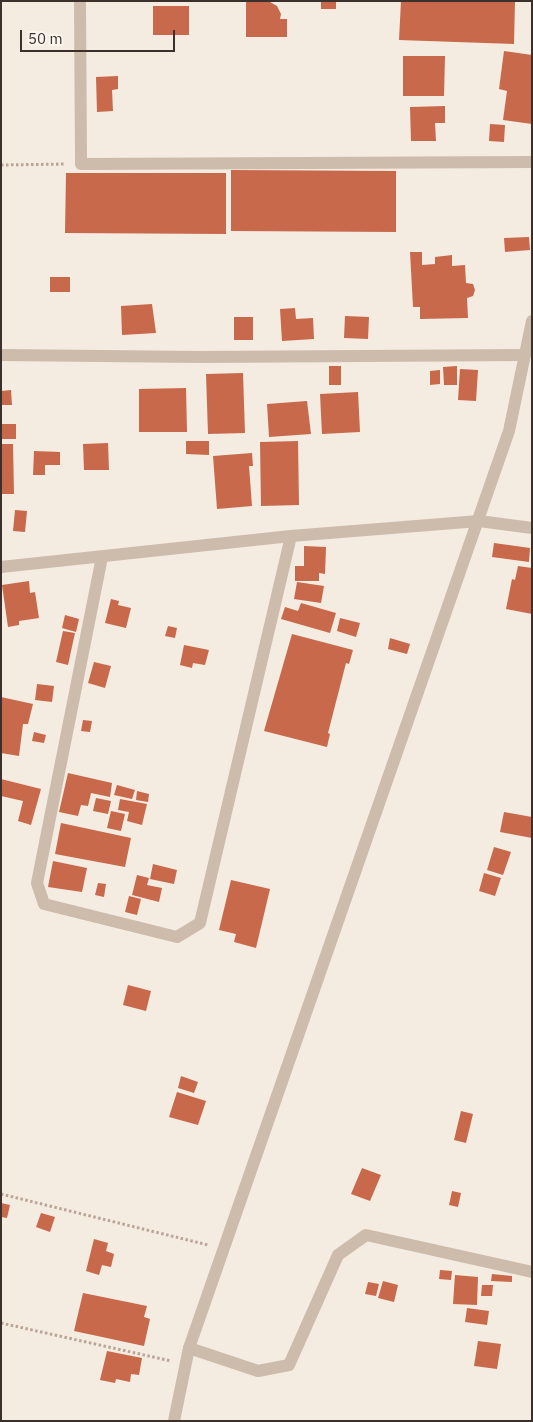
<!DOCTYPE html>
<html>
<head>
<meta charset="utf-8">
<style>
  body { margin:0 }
  #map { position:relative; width:533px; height:1422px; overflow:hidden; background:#f4ebe1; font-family:"IBM Plex Sans",sans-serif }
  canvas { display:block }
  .frame { position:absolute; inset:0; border:2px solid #3b302b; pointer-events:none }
  .scale { position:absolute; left:20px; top:30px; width:155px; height:22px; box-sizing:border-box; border:2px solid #3b302b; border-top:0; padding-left:6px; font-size:15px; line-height:18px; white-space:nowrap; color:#3b302b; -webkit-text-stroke:4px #fbf5ee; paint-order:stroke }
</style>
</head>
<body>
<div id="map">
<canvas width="533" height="1422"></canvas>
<div class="frame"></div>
<div class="scale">50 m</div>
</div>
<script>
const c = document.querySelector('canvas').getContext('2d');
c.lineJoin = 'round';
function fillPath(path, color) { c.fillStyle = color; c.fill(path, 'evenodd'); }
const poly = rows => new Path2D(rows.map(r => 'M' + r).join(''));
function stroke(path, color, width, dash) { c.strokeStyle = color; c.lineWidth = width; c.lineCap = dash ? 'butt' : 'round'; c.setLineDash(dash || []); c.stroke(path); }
fillPath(poly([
  [246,1,270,2,277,6,281,14,280,19,287,19,287,37,246,37],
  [321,1,336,1,336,9,321,9],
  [401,1,515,1,514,44,399,40],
  [153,6,189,6,189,35,153,35],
  [504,51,532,55,532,124,503,120,507,91,499,89],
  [403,56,445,56,444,96,403,96],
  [118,76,118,89,112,90,113,111,97,112,96,77],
  [445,106,445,123,435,123,436,141,411,141,410,107],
  [490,124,505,125,504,142,489,141],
  [231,170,396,171,396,232,231,231],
  [66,173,226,173,226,234,65,233],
  [529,237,530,250,505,252,504,238],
  [410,252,422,252,422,265,435,264,435,257,452,255,452,266,465,265,466,283,473,284,475,290,473,296,467,298,468,318,420,319,420,307,413,307],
  [50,277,70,277,70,292,50,292],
  [152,304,156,333,122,335,121,306],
  [295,308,296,319,313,318,314,339,282,341,280,309],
  [345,316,369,317,368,339,344,338],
  [234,317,253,317,253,340,234,340],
  [329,366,341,366,341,385,329,385],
  [457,366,457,385,444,385,443,367],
  [460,369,478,370,476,401,458,400],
  [440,370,440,384,430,385,430,371],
  [243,373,245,433,208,434,206,374],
  [186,388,187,432,139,432,139,389],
  [11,390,12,405,1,405,1,391],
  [358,392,360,432,322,434,320,394],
  [307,401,311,434,269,437,267,404],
  [1,424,16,424,16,439,1,439],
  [186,441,209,441,209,455,186,454],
  [298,441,299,505,261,506,260,442],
  [108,443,109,470,84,470,83,444],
  [1,444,13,444,14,494,1,494],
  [34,451,60,452,60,465,45,465,45,475,33,475],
  [252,453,253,466,249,466,252,506,217,509,213,456],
  [15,510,27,511,25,532,13,531],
  [494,543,530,548,529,562,492,557],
  [304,546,326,547,325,574,319,573,319,581,295,581,295,566,304,566],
  [518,566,532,568,532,614,506,609,512,579,515,580],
  [29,581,30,593,35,592,39,618,19,621,19,625,8,627,2,585],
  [297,582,324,586,321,603,294,599],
  [111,599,119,601,118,605,131,608,126,628,105,623],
  [301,603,336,613,330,633,281,619,285,607,298,611],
  [65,615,79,619,76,632,62,628],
  [340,618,360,623,356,637,337,631],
  [168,626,177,628,175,638,165,636],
  [63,631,75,633,68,665,56,662],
  [292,634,353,650,349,664,346,663,328,733,330,734,327,747,264,731],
  [390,638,410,644,407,654,388,649],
  [184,645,209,650,205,665,193,663,192,668,180,665],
  [94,662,111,666,105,688,88,683],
  [37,684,54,686,52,702,35,700],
  [1,697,33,704,28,724,23,724,19,756,1,753],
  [83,720,92,721,90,732,81,731],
  [34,732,46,735,44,743,32,741],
  [68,773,112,783,110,797,91,793,88,806,81,805,78,816,59,812],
  [1,779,41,789,31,825,18,821,23,801,1,796],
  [117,785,135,790,132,799,114,795],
  [137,791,149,794,148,802,136,800],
  [96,798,111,801,108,814,93,811],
  [120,799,147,804,142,825,127,821,129,812,118,810],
  [111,811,125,814,121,831,107,828],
  [504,812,532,817,532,838,500,832],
  [61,823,131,838,125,867,55,854],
  [494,847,511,852,503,875,487,870],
  [53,861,87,868,82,892,48,887],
  [153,864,177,870,174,884,150,879],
  [484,873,501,878,495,896,479,891],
  [137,875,149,878,147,885,162,888,159,902,132,895],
  [231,880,270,889,256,948,234,942,236,934,219,930],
  [98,883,106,884,104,897,95,895],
  [129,896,141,899,137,915,125,912],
  [128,985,151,991,146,1011,123,1005],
  [181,1076,198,1082,194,1093,178,1088],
  [177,1092,206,1101,198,1125,169,1117],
  [461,1111,473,1114,466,1143,454,1140],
  [362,1168,381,1175,370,1201,351,1194],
  [452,1191,461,1193,458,1207,449,1205],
  [1,1203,10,1205,7,1218,1,1217],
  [41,1213,55,1217,50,1232,36,1227],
  [94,1239,108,1243,106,1251,114,1254,111,1267,102,1265,99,1275,86,1271],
  [440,1270,452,1271,451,1280,439,1279],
  [492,1274,512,1276,512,1282,491,1281],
  [455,1275,478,1277,477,1305,453,1304],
  [383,1281,398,1285,394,1302,378,1298],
  [368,1282,379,1284,376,1296,365,1294],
  [482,1285,493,1285,492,1296,481,1296],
  [83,1293,147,1306,144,1317,150,1319,144,1346,74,1331],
  [467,1308,489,1311,487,1325,465,1322],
  [478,1341,501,1344,497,1369,474,1366],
  [107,1351,142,1358,139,1375,131,1374,130,1382,116,1379,115,1383,100,1380]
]), '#c8694b');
stroke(poly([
  [1,165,66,164],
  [1,1194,208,1245],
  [1,1323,171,1361]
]), '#b9a596', 3, [2.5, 2.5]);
stroke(poly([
  [80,1,81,164,532,162],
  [1,355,200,357,525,355],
  [102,557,37,883,44,904,177,937,200,923,291,536],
  [1,567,291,536,479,521,532,528],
  [189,1348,258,1371,289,1365,338,1255,366,1235,532,1272]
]), '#cdbbac', 12);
stroke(poly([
  [174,1421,189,1348,509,431,532,321]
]), '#cdbbac', 12);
</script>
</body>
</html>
